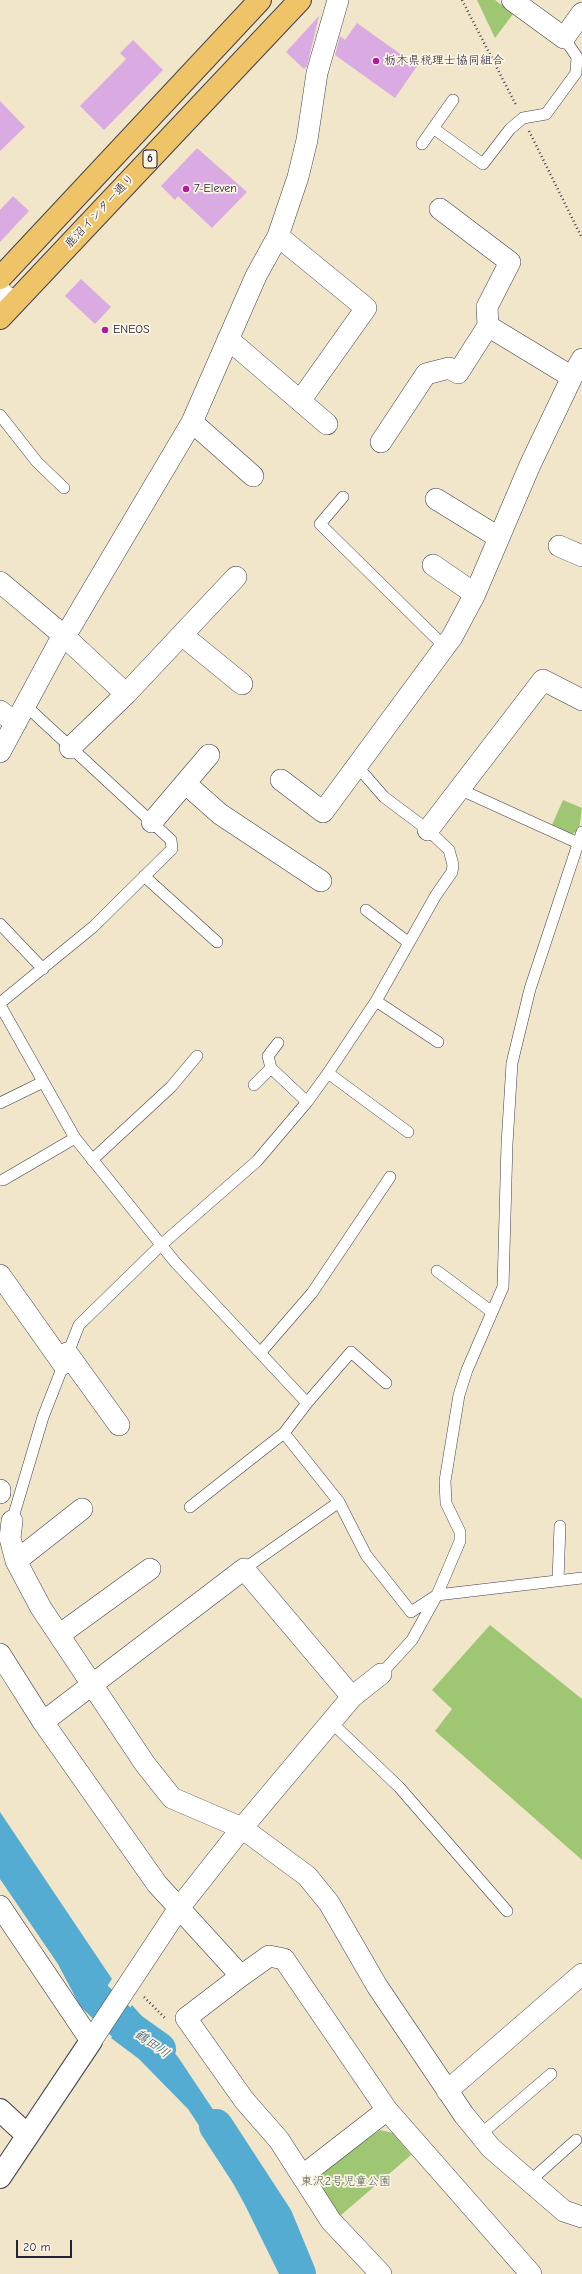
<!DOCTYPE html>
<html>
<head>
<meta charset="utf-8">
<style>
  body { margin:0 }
  #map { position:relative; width:582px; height:2274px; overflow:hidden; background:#f1e6c9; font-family:"Comic Neue",sans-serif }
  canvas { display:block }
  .scale { position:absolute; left:16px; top:2240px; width:56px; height:18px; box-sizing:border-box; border:2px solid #22223b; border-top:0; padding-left:5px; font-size:12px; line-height:14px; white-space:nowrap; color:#22223b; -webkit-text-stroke:3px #fcf5e5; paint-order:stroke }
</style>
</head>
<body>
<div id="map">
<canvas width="582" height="2274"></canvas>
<div class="scale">20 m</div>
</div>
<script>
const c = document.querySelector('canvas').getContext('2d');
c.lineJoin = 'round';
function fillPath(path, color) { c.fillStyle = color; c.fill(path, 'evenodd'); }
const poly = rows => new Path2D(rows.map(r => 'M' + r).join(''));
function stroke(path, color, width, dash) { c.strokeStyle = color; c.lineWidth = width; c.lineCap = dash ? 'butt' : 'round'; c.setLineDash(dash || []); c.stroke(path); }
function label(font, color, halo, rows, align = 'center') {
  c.font = font + ' "Comic Neue","Klee One",sans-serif'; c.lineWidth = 3.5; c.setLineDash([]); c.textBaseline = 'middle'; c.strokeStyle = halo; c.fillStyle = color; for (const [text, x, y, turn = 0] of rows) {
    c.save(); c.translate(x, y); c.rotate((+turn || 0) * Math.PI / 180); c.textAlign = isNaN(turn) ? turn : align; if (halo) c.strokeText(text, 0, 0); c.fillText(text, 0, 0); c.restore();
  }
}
fillPath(poly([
  [477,0,495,0,513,14,495,38],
  [563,800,582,808,579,830,572,834,552,825],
  [490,1625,582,1699,582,1860,435,1731,452,1709,432,1690],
  [380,2130,393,2133,411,2155,340,2216,316,2187,317,2175]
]), '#9fc773');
fillPath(poly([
  [0,1812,112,1979,90,2011,0,1879],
  [132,2005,178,2057,216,2114,228,2135,290,2274,279,2274,245,2205,212,2145,188,2109,139,2059,111,2038]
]), '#55acd2');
stroke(poly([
  [75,1960,94,1996,121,2022,159,2049],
  [216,2126,276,2218,299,2274]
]), '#55acd2', 34);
fillPath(poly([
  [319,16,307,66,304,69,286,52],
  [357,23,417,66,395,98,335,55,340,36,345,40],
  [133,40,163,70,104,130,80,106,126,59,120,53],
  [0,101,25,127,0,151],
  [197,148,247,192,212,228,178,196,175,200,161,186],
  [13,196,29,211,0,242,0,210],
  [81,279,111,307,95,324,65,296]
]), '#daaae2');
const service = poly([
  [433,128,483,164,510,129,523,118,546,114,576,73,577,57,564,38],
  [422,144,453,100],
  [0,415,37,462,64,488],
  [343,497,320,524,445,647],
  [459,789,578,843],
  [144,876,217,942],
  [366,910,409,943],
  [0,924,43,969],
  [376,1001,438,1042],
  [0,1003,93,927,172,849,171,840,25,705],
  [0,1005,75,1138,175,1262,307,1403,351,1352,386,1383],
  [278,1043,268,1056,271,1068,307,1102],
  [328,1073,408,1132],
  [254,1085,271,1068],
  [0,1103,43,1082],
  [92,1160,171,1087,197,1056],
  [3,1180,75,1138],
  [437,1271,492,1312],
  [261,1352,312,1293,390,1177],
  [307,1403,284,1433,339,1502,366,1555,411,1612,437,1595,582,1578],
  [190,1507,284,1433],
  [12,1521,43,1417,79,1325,161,1245,257,1161,307,1102,328,1073,376,1001,436,895,452,872,453,865,449,850,428,830,384,797,357,766],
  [244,1569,339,1502],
  [558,1580,560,1526],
  [381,1674,412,1640,437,1595,460,1541,460,1532,446,1503,445,1481,459,1395,467,1370,503,1287,507,1144,512,1063,530,989,582,832],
  [332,1723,399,1787,507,1911],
  [481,2134,551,2074],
  [530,2181,576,2140]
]);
const minor = poly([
  [512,0,564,38,582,13],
  [440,209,510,262,487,307,488,326,572,377,582,359],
  [278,236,366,308,300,401],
  [0,291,13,303],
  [228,339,327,424],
  [192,422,253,476],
  [381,442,426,374,449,368,458,373,488,326],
  [436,499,498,537],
  [559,546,582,556],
  [433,565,475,594],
  [0,582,63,635,126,694],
  [182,635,242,684],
  [0,711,16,723],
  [70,748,126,694,236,577],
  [0,752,63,635,70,628,192,422,256,276,278,236,298,177,307,140,317,73,338,0],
  [281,780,323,812,452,637,475,594,530,465,572,377],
  [185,783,220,814,321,881],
  [152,822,209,755],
  [428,830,543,680,582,700],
  [0,1275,63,1364],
  [67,1353,119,1425],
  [0,1490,0,1493],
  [12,1521,10,1538,16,1561,41,1608,145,1764,172,1798,242,1828,307,1876,329,1903,377,1986,464,2115,491,2148,564,2211,582,2217],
  [16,1561,82,1509],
  [59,1635,150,1569],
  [0,1654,43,1722,157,1884,179,1908,91,2041,0,1906],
  [381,1674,352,1697,242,1828,179,1908,241,1976,269,1956,284,1959,387,2110,531,2274],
  [43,1722,244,1569,352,1697],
  [241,1976,186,2018,244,2100,279,2140,331,2221,381,2274],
  [447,2091,582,1974],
  [302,2176,387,2110]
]);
const tertiary = poly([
  [0,2110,27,2135],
  [0,2177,91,2041]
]);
const primary = poly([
  [0,278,260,0],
  [0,318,300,0]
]);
stroke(service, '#413f50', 12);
stroke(minor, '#413f50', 22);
stroke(tertiary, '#413f50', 24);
stroke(primary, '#413f50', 24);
stroke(poly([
  [462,0,516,105],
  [529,131,582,238],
  [144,1997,166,2019]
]), '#413f50', 2.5, [1, 3]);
stroke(service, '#fff', 11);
stroke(minor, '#fff', 21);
stroke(tertiary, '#fff', 22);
stroke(primary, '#efc469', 22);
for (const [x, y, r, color] of [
  [376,61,4,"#b5179e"],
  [186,189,4,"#b5179e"],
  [105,330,4,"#b5179e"]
]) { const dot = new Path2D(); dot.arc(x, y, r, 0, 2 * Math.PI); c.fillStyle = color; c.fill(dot); stroke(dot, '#fcf5e5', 1.5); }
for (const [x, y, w] of [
  [150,159,14]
]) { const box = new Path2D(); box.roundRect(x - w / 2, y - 9, w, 18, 3); c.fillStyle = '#fcf5e5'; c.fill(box); stroke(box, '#22223b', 1); }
label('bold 11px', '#22223b', null, [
  ["6",150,159]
]);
label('12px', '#22223b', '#fcf5e5', [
  ["栃木県税理士協同組合",384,61],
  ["7-Eleven",194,189],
  ["ENEOS",113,330]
], 'left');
label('12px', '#22223b', '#fcf5e5', [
  ["鹿沼インター通り",100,211,-47]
]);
label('12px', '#4e5c4f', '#fcf5e5', [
  ["東沢2号児童公園",346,2182]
]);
label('italic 13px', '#365977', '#fcf5e5', [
  ["鶴田川",152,2044,35]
]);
</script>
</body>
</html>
